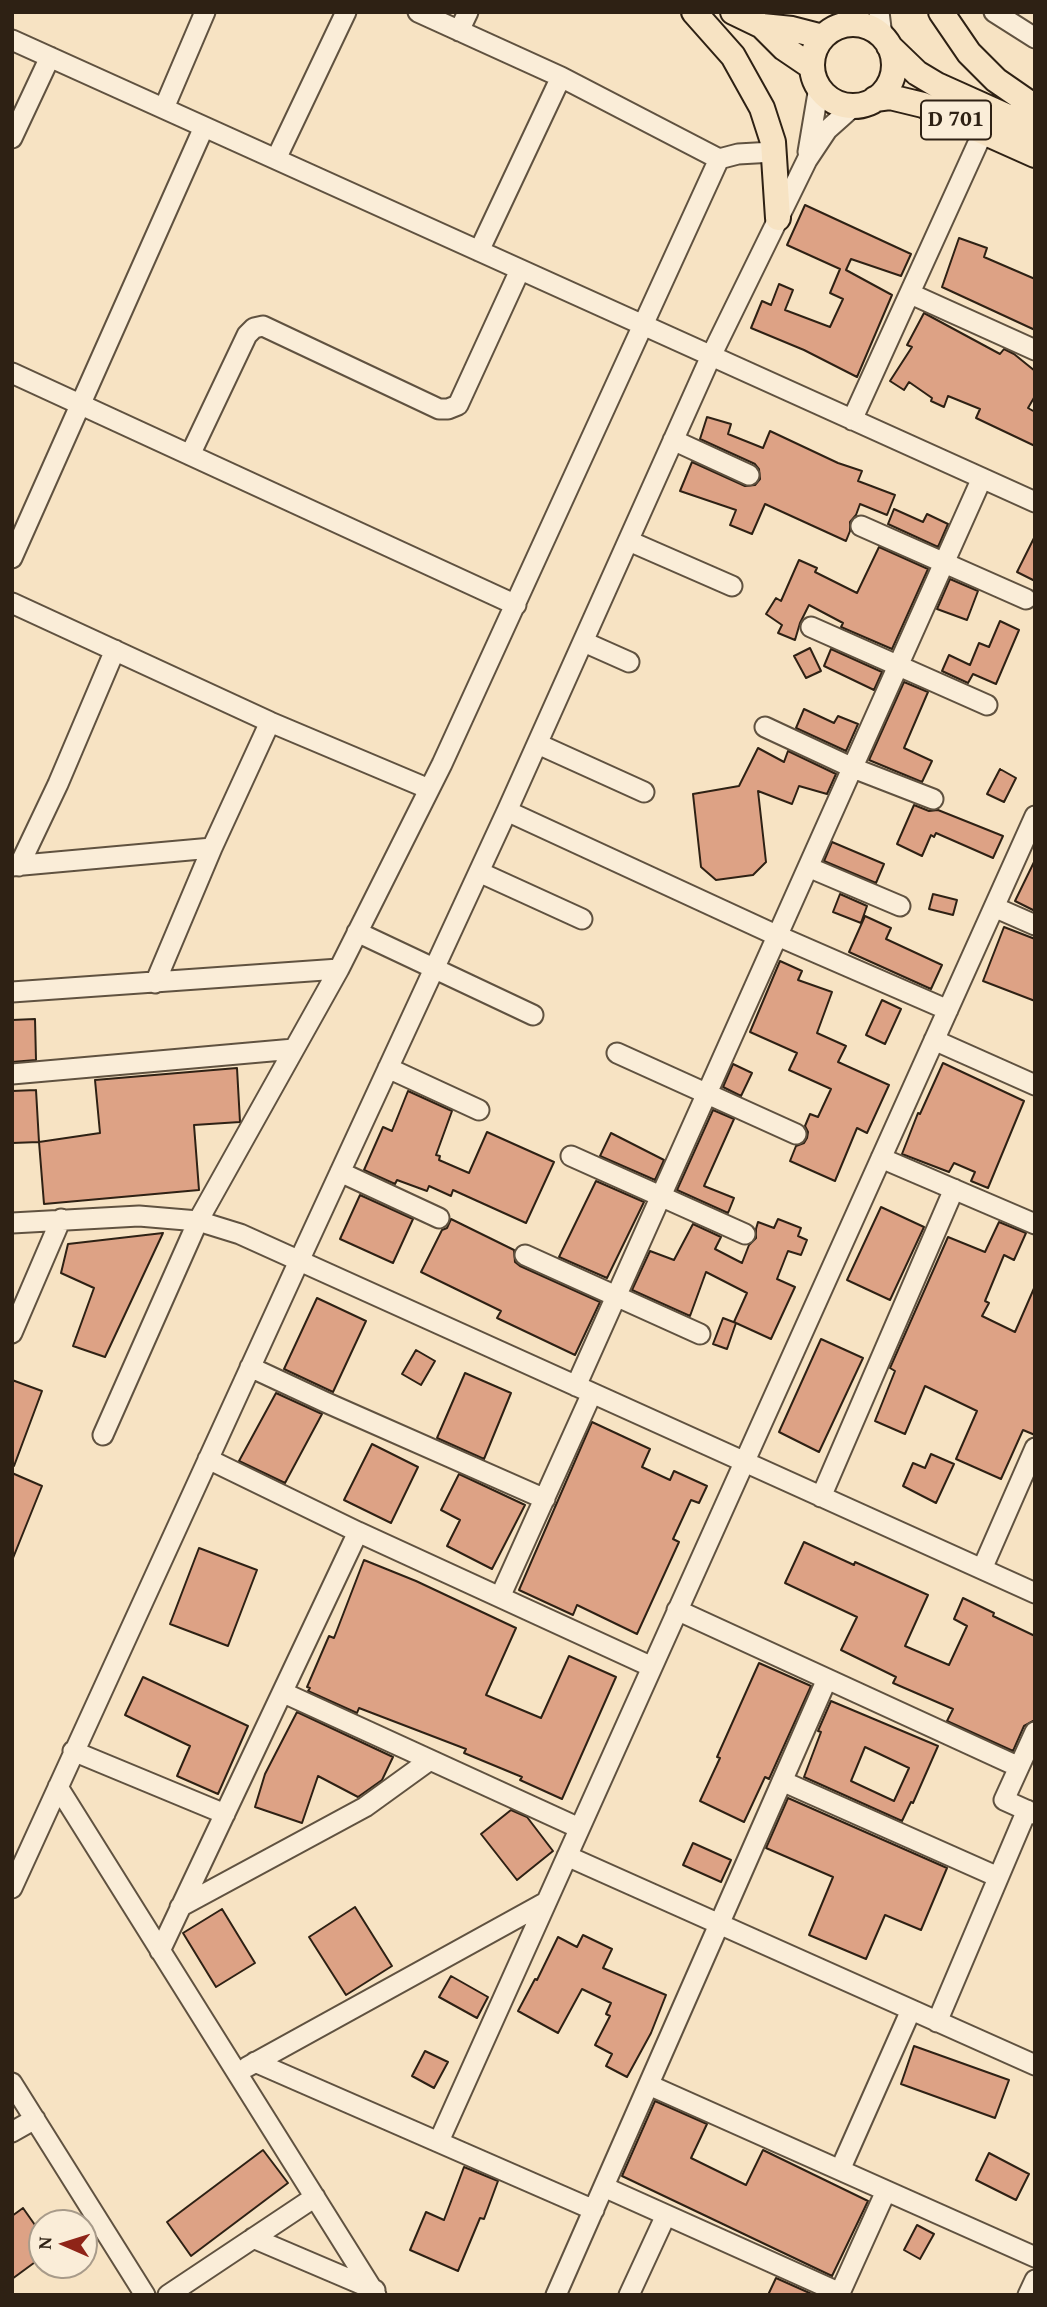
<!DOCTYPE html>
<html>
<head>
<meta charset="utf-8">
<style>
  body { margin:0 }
  #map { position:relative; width:1047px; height:2307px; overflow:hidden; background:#f7e3c3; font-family:"Gentium Book Plus",serif }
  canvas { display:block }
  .frame { position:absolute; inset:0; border:14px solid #2e2114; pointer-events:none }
  .north { position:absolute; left:28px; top:2209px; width:70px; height:70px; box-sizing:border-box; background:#faedd8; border:2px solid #a89b8a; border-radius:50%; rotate:273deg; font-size:19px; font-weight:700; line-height:28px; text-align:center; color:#2e2114 }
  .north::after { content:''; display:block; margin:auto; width:24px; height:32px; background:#8f2418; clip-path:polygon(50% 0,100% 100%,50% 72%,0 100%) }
</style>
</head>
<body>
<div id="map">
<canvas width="1047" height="2307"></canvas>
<div class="frame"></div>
<div class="north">N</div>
</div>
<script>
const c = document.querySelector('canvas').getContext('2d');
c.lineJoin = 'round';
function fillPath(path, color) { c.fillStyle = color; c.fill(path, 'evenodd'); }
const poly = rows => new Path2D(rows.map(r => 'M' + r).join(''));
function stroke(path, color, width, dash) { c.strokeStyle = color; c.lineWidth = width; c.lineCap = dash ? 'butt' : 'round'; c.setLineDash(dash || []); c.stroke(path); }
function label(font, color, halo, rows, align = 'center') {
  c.font = font + ' "Gentium Book Plus",serif'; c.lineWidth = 5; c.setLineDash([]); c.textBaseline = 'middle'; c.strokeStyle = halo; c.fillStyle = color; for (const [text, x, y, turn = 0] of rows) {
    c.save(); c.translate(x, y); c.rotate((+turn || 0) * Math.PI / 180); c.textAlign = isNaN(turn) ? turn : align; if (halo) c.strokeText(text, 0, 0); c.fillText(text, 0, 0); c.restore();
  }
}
const building = poly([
  [805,205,911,254,901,276,851,259,846,270,892,295,857,377,804,350,751,328,762,301,771,305,779,284,793,290,785,310,830,327,843,299,830,293,840,269,787,245,805,205],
  [959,238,987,248,984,257,1035,279,1035,330,942,287,959,238],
  [924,313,1000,354,1004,349,1014,354,1035,371,1035,396,1028,408,1035,412,1035,446,976,418,980,409,948,396,944,407,931,401,932,398,909,382,904,390,890,381,912,347,907,345,924,313],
  [707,417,731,424,728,434,763,448,770,431,838,463,862,471,858,481,895,495,887,515,860,504,856,515,850,522,850,531,846,541,765,504,752,534,730,525,736,510,680,491,692,462,745,486,755,485,760,479,759,469,755,464,700,439,707,417],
  [894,509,923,522,927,514,948,524,938,547,888,524,894,509],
  [1035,536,1035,581,1017,572,1035,536],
  [879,547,928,569,892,649,841,627,843,623,809,605,800,623,795,640,778,633,782,625,766,614,776,598,781,601,799,560,817,568,815,572,857,593,879,547],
  [950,579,978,591,967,620,937,609,950,579],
  [1000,621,1019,630,996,684,973,674,968,683,942,671,949,655,970,665,979,643,989,647,1000,621],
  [810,648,821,671,806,678,794,656,810,648],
  [831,649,882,672,874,690,824,666,831,649],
  [904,682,928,692,904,748,932,761,922,782,869,760,904,682],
  [804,709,834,723,838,716,858,724,846,751,796,728,804,709],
  [758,748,784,762,788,751,836,774,827,794,799,786,792,804,758,791,766,862,753,875,716,880,701,867,693,794,739,786,758,748],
  [1000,769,1016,778,1004,802,987,794,1000,769],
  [914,805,929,811,938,810,1003,836,993,858,936,833,934,837,931,835,922,856,897,844,914,805],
  [832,842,884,864,876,883,824,861,832,842],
  [1035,860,1035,911,1015,901,1035,860],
  [840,894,867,906,861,923,833,912,840,894],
  [933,894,957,900,953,915,929,909,933,894],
  [865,916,891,928,886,939,942,965,931,989,849,952,865,916],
  [1004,927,1035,939,1035,1001,983,981,1004,927],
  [780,961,802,971,798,980,832,992,817,1033,846,1046,838,1062,889,1085,867,1133,857,1128,835,1181,790,1161,796,1146,804,1143,807,1138,808,1132,805,1126,810,1114,818,1117,831,1089,789,1070,797,1053,750,1032,780,961],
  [882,1000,901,1009,885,1044,866,1035,882,1000],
  [35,1019,36,1060,12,1062,12,1020,35,1019],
  [943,1063,1024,1101,988,1188,971,1181,975,1172,954,1163,949,1172,902,1154,918,1113,920,1114,943,1063],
  [733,1064,752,1073,741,1096,723,1087,733,1064],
  [237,1068,240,1122,194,1125,199,1190,44,1204,39,1142,100,1133,95,1080,237,1068],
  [36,1090,39,1142,12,1143,12,1091,36,1090],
  [408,1091,452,1111,436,1155,440,1156,439,1160,469,1173,487,1132,554,1162,526,1223,453,1190,451,1196,429,1186,427,1191,397,1180,395,1184,364,1170,383,1127,392,1131,408,1091],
  [713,1110,734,1119,704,1186,734,1198,728,1213,677,1190,713,1110],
  [611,1133,664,1160,655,1180,600,1156,611,1133],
  [596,1181,644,1202,607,1278,559,1257,596,1181],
  [360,1195,413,1219,393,1263,340,1239,360,1195],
  [881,1207,924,1227,890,1300,847,1280,881,1207],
  [451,1219,514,1250,515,1262,520,1266,600,1302,575,1355,497,1318,501,1311,421,1272,442,1230,447,1228,451,1219],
  [778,1219,801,1228,798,1236,807,1240,801,1255,788,1251,777,1279,795,1287,771,1339,736,1323,727,1349,713,1344,723,1318,736,1323,734,1322,747,1293,706,1272,690,1316,632,1290,650,1251,674,1260,693,1224,721,1237,715,1249,742,1263,749,1245,756,1238,756,1229,758,1222,774,1228,778,1219],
  [999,1222,1026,1233,1014,1260,1004,1255,985,1301,989,1303,982,1316,1015,1332,1035,1286,1035,1435,1023,1430,1001,1479,956,1459,977,1411,925,1386,905,1434,875,1421,895,1371,890,1368,948,1237,985,1252,999,1222],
  [163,1233,105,1357,73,1346,94,1288,61,1273,68,1244,163,1233],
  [317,1298,366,1321,333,1392,284,1369,317,1298],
  [821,1339,863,1358,819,1452,779,1432,821,1339],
  [416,1350,435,1361,421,1385,402,1374,416,1350],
  [465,1373,511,1393,484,1459,437,1438,465,1373],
  [12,1380,42,1391,14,1466,12,1466,12,1380],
  [276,1393,322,1414,285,1483,239,1461,276,1393],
  [592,1422,650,1449,642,1467,670,1480,674,1471,707,1486,699,1503,691,1500,673,1539,679,1542,637,1634,577,1605,573,1615,519,1590,592,1422],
  [372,1444,418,1467,391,1523,344,1500,372,1444],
  [931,1454,954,1464,936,1503,903,1486,913,1463,925,1468,931,1454],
  [12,1473,42,1486,13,1558,12,1558,12,1473],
  [459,1474,525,1505,492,1569,447,1546,460,1520,441,1510,459,1474],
  [804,1542,854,1565,855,1562,928,1595,905,1646,949,1665,967,1626,954,1619,963,1598,994,1613,993,1616,1035,1636,1035,1720,1024,1726,1013,1751,947,1721,953,1709,893,1683,896,1677,841,1650,857,1617,785,1583,804,1542],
  [199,1548,257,1570,228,1646,170,1624,199,1548],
  [364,1560,416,1581,516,1628,486,1695,541,1718,569,1656,616,1677,562,1799,520,1780,522,1777,464,1753,466,1749,359,1708,357,1713,308,1691,310,1688,307,1687,329,1636,334,1638,364,1560],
  [759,1663,811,1686,769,1779,765,1777,744,1822,700,1801,720,1758,717,1757,759,1663],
  [143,1677,248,1726,218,1794,177,1776,190,1746,125,1715,143,1677],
  [831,1701,938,1746,913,1803,911,1802,902,1821,804,1777,821,1732,818,1731,831,1701],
  [865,1747,909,1768,894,1801,851,1781,865,1747],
  [297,1712,393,1757,382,1780,358,1797,318,1776,302,1823,255,1807,265,1774,297,1712],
  [788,1798,947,1868,921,1930,885,1915,866,1959,809,1935,833,1877,766,1848,788,1798],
  [511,1810,527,1817,553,1851,517,1880,481,1834,511,1810],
  [693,1843,731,1860,721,1882,683,1865,693,1843],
  [355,1907,392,1966,346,1995,309,1937,355,1907],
  [222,1909,255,1963,216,1987,183,1933,222,1909],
  [583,1935,612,1949,603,1968,666,1995,651,2033,627,2077,606,2066,612,2054,595,2045,610,2016,606,2014,611,2003,582,1989,558,2033,518,2011,535,1979,537,1980,558,1937,577,1947,583,1935],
  [451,1976,488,1997,477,2018,439,1997,451,1976],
  [914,2046,1009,2080,995,2118,901,2084,914,2046],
  [425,2051,448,2062,434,2088,412,2076,425,2051],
  [655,2101,707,2124,691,2158,746,2185,763,2150,868,2201,832,2276,622,2176,655,2101],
  [263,2150,288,2183,191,2256,167,2222,263,2150],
  [989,2153,1029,2174,1016,2200,976,2180,989,2153],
  [464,2167,498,2181,484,2219,480,2218,458,2271,410,2250,426,2212,444,2220,464,2167],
  [23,2208,42,2235,42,2257,12,2279,12,2216,23,2208],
  [917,2225,934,2234,920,2259,904,2250,917,2225],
  [776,2278,814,2295,768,2295,776,2278]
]);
fillPath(building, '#dda285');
stroke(building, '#2e2114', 2);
const minor = poly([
  [418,12,561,77,719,159,738,154,773,152],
  [879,12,882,36],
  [994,12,1035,38],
  [851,24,858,12],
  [459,31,468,12],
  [12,40,1035,502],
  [164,108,205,12],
  [12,138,50,57],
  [808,152,819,87],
  [276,159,346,12],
  [479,251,561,77],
  [911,294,1035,350],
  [12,373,516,605],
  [852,420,983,132],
  [673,440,749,475],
  [190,455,247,335,254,328,263,326,439,409,448,409,458,405,520,270],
  [861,526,1026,599],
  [629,541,732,586],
  [12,558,204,127],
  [12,603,270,722,429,789],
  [811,627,987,705],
  [584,642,629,662],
  [765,727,853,768,933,799],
  [538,744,644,792],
  [507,811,778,936,948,1010],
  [12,866,212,848],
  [19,866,58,784,115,650],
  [808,867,900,906],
  [479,872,582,919],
  [994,907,1035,925],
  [357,932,533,1015],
  [155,983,212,848,270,722],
  [12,992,339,969],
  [934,1040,1035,1085],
  [617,1053,796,1134],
  [388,1068,479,1110],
  [12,1074,294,1049],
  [571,1156,745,1234],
  [881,1158,1035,1224],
  [340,1172,439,1218],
  [12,1223,139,1216,198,1221,240,1234,1035,1593],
  [525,1255,700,1334],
  [12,1333,61,1219],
  [250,1367,325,1402,545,1499],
  [576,1386,982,478],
  [103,1435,198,1221,339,969,442,764,719,159],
  [208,1459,358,1532,652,1667],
  [821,1497,954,1189],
  [982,1569,1035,1448],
  [500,1597,592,1393],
  [677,1610,1019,1767],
  [284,1693,579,1828],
  [1035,1732,1004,1800,1035,1814],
  [73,1751,225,1814],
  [782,1781,998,1877],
  [58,1787,376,2295],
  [567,1856,1035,2065],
  [12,1888,299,1261,507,811,711,356,807,160,827,130,855,105],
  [180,1907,365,1807,430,1760],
  [160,1951,358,1532],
  [937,2022,1027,1810],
  [255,2062,594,2210],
  [247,2067,546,1902],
  [12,2083,145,2295],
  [649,2085,1035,2257],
  [12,2132,35,2119],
  [439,2141,1035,816],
  [840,2170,911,2010],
  [604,2187,840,2293],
  [253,2238,375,2290],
  [168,2295,315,2197],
  [556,2295,827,1679],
  [629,2295,666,2215],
  [839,2295,886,2191],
  [1028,2295,1035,2280]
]);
const major = poly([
  [694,12,733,56,762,108,773,142,778,218],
  [733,12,762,26,792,29,823,37],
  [941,12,969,53,996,80,1035,107],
  '812 65a41 41 0 1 1 82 0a41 41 0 1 1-82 0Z',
  [762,26,784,48,812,67],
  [889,46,917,73,937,85,1035,129],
  [875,99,890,97,923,105,1035,155]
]);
stroke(minor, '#605240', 23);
stroke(major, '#2e2114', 28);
stroke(minor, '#faedd8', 19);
stroke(major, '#f7e3c3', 24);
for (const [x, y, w] of [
  [956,120,70]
]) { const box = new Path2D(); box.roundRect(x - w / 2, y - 19.5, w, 39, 5); c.fillStyle = '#faedd8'; c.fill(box); stroke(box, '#2e2114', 2); }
label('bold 23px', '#2e2114', null, [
  ["D 701",956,120]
]);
</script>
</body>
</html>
